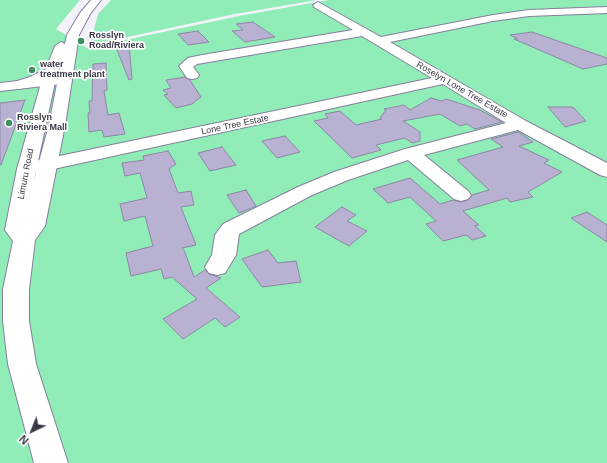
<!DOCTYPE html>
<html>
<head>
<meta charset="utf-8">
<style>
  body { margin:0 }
  #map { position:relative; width:607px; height:463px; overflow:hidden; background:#f4f2f9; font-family:Arial,sans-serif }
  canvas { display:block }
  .north { position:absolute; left:12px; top:411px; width:40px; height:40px; -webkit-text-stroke:3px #fff; paint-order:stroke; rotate:223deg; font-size:11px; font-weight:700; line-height:16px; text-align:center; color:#3a3744 }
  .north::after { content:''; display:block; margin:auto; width:14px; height:18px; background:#3a3744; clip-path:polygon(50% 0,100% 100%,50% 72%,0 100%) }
</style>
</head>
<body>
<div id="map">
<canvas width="607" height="463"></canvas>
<div class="north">N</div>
</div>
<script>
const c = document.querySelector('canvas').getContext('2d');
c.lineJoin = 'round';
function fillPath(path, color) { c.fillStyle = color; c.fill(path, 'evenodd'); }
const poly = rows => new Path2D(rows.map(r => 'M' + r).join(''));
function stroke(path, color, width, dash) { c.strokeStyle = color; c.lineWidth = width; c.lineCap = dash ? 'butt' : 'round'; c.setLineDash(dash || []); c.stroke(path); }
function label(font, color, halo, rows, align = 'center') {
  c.font = font + ' Arial,sans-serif'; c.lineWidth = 3.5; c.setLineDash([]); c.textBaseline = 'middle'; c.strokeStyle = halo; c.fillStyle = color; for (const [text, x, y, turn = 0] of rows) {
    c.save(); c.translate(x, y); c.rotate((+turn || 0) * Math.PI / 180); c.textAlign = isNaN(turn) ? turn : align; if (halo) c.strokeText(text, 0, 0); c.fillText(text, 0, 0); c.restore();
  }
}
fillPath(poly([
  [0,0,80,0,56,29,87,48,239,16,328,0,607,0,607,463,0,463],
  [111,0,317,0,235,14,90,45,98,14]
]), '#90edb8');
const building = poly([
  [253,22,275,37,245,42,232,31,243,30,236,24,253,22],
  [198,31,209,42,188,45,178,34,198,31],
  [532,32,607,58,607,64,583,69,514,39,518,39,510,35,532,32],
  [129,43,132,79,129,80,115,45,129,43],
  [106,63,107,90,104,91,108,115,119,113,125,134,104,137,102,130,89,132,88,113,90,113,89,101,92,101,93,64,106,63],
  [185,77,190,80,201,97,192,104,176,108,164,95,168,94,163,90,171,88,166,80,185,77],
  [431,98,442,101,446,99,480,110,502,122,475,129,467,124,460,126,440,114,403,121,420,132,420,141,412,143,405,138,376,145,381,150,352,158,314,121,328,118,325,114,340,111,356,125,382,119,380,118,386,110,384,109,404,105,410,110,431,98],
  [25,100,1,165,0,165,0,103,25,100],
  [548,107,573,107,586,121,565,127,548,107],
  [518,132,533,142,519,146,549,160,544,163,562,172,528,192,533,197,510,202,507,198,463,211,479,225,475,226,486,236,472,240,466,235,443,241,426,224,436,221,410,197,388,203,373,189,410,178,440,204,453,200,461,202,468,200,472,195,489,190,457,160,503,147,491,139,518,132],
  [285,136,300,152,277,158,262,141,285,136],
  [222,147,236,165,210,171,198,153,222,147],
  [168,151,176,164,169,169,178,193,191,191,194,205,181,207,196,245,182,248,184,250,194,277,205,270,209,274,221,278,206,288,240,317,225,327,215,318,183,339,163,319,197,299,172,277,164,279,161,269,131,276,126,253,153,246,145,216,124,221,120,204,147,198,140,173,125,176,122,163,144,160,143,156,168,151],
  [246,190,256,206,239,213,227,195,246,190],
  [342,207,356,215,347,221,367,231,349,246,315,227,342,207],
  [587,212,607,225,607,242,571,218,587,212],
  [268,250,278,263,296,261,301,282,262,287,242,259,268,250]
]);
fillPath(building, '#b8b1d2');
stroke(building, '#8e87a7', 1);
const minor = poly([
  [318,2,381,37,493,15,529,10,607,7,607,13,529,16,493,21,390,42,526,121,607,163,607,177,600,175,518,130,424,155,468,191,471,195,468,199,461,201,454,199,408,160,348,180,312,195,239,234,236,255,225,273,217,275,209,273,205,267,212,255,215,235,223,224,298,187,334,172,405,149,506,123,443,84,26,175,19,173,17,169,19,165,26,163,432,78,362,36,197,64,193,67,199,75,197,78,192,79,187,78,179,66,188,58,202,55,353,30,314,7,313,5,318,2],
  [65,76,70,77,72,80,70,83,0,91,0,83,65,76]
]);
const major = poly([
  [91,0,101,0,90,14,79,35,65,125,45,226,35,240,29,289,29,321,36,364,68,463,34,463,8,364,3,321,3,289,13,241,5,230,17,169,41,83,19,89,14,88,12,85,14,82,30,77,46,69,55,46,61,42,65,44,67,35,80,13,91,0],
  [61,63,49,125,34,180,55,82,61,63]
]);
stroke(minor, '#867f9e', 2);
stroke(major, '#867f9e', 2);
fillPath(minor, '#fff');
fillPath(major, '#fff');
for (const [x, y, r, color] of [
  [81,41,4,"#3b9164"],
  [32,70,4,"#3b9164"],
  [9,123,4,"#3b9164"]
]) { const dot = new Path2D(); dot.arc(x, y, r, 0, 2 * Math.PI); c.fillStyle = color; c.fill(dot); stroke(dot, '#fff', 1.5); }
label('bold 9px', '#3a3744', '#fff', [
  ["Rosslyn",89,36],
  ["Road/Riviera",89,46],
  ["water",40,65],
  ["treatment plant",40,75],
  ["Rosslyn",17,118],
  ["Riviera Mall",17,128]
], 'left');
label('9px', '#3a3744', '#fff', [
  ["Roselyn Lone Tree Estate",462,90,30],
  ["Lone Tree Estate",235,125,-12],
  ["Limuru Road",26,174,-79]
]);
</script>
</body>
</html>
